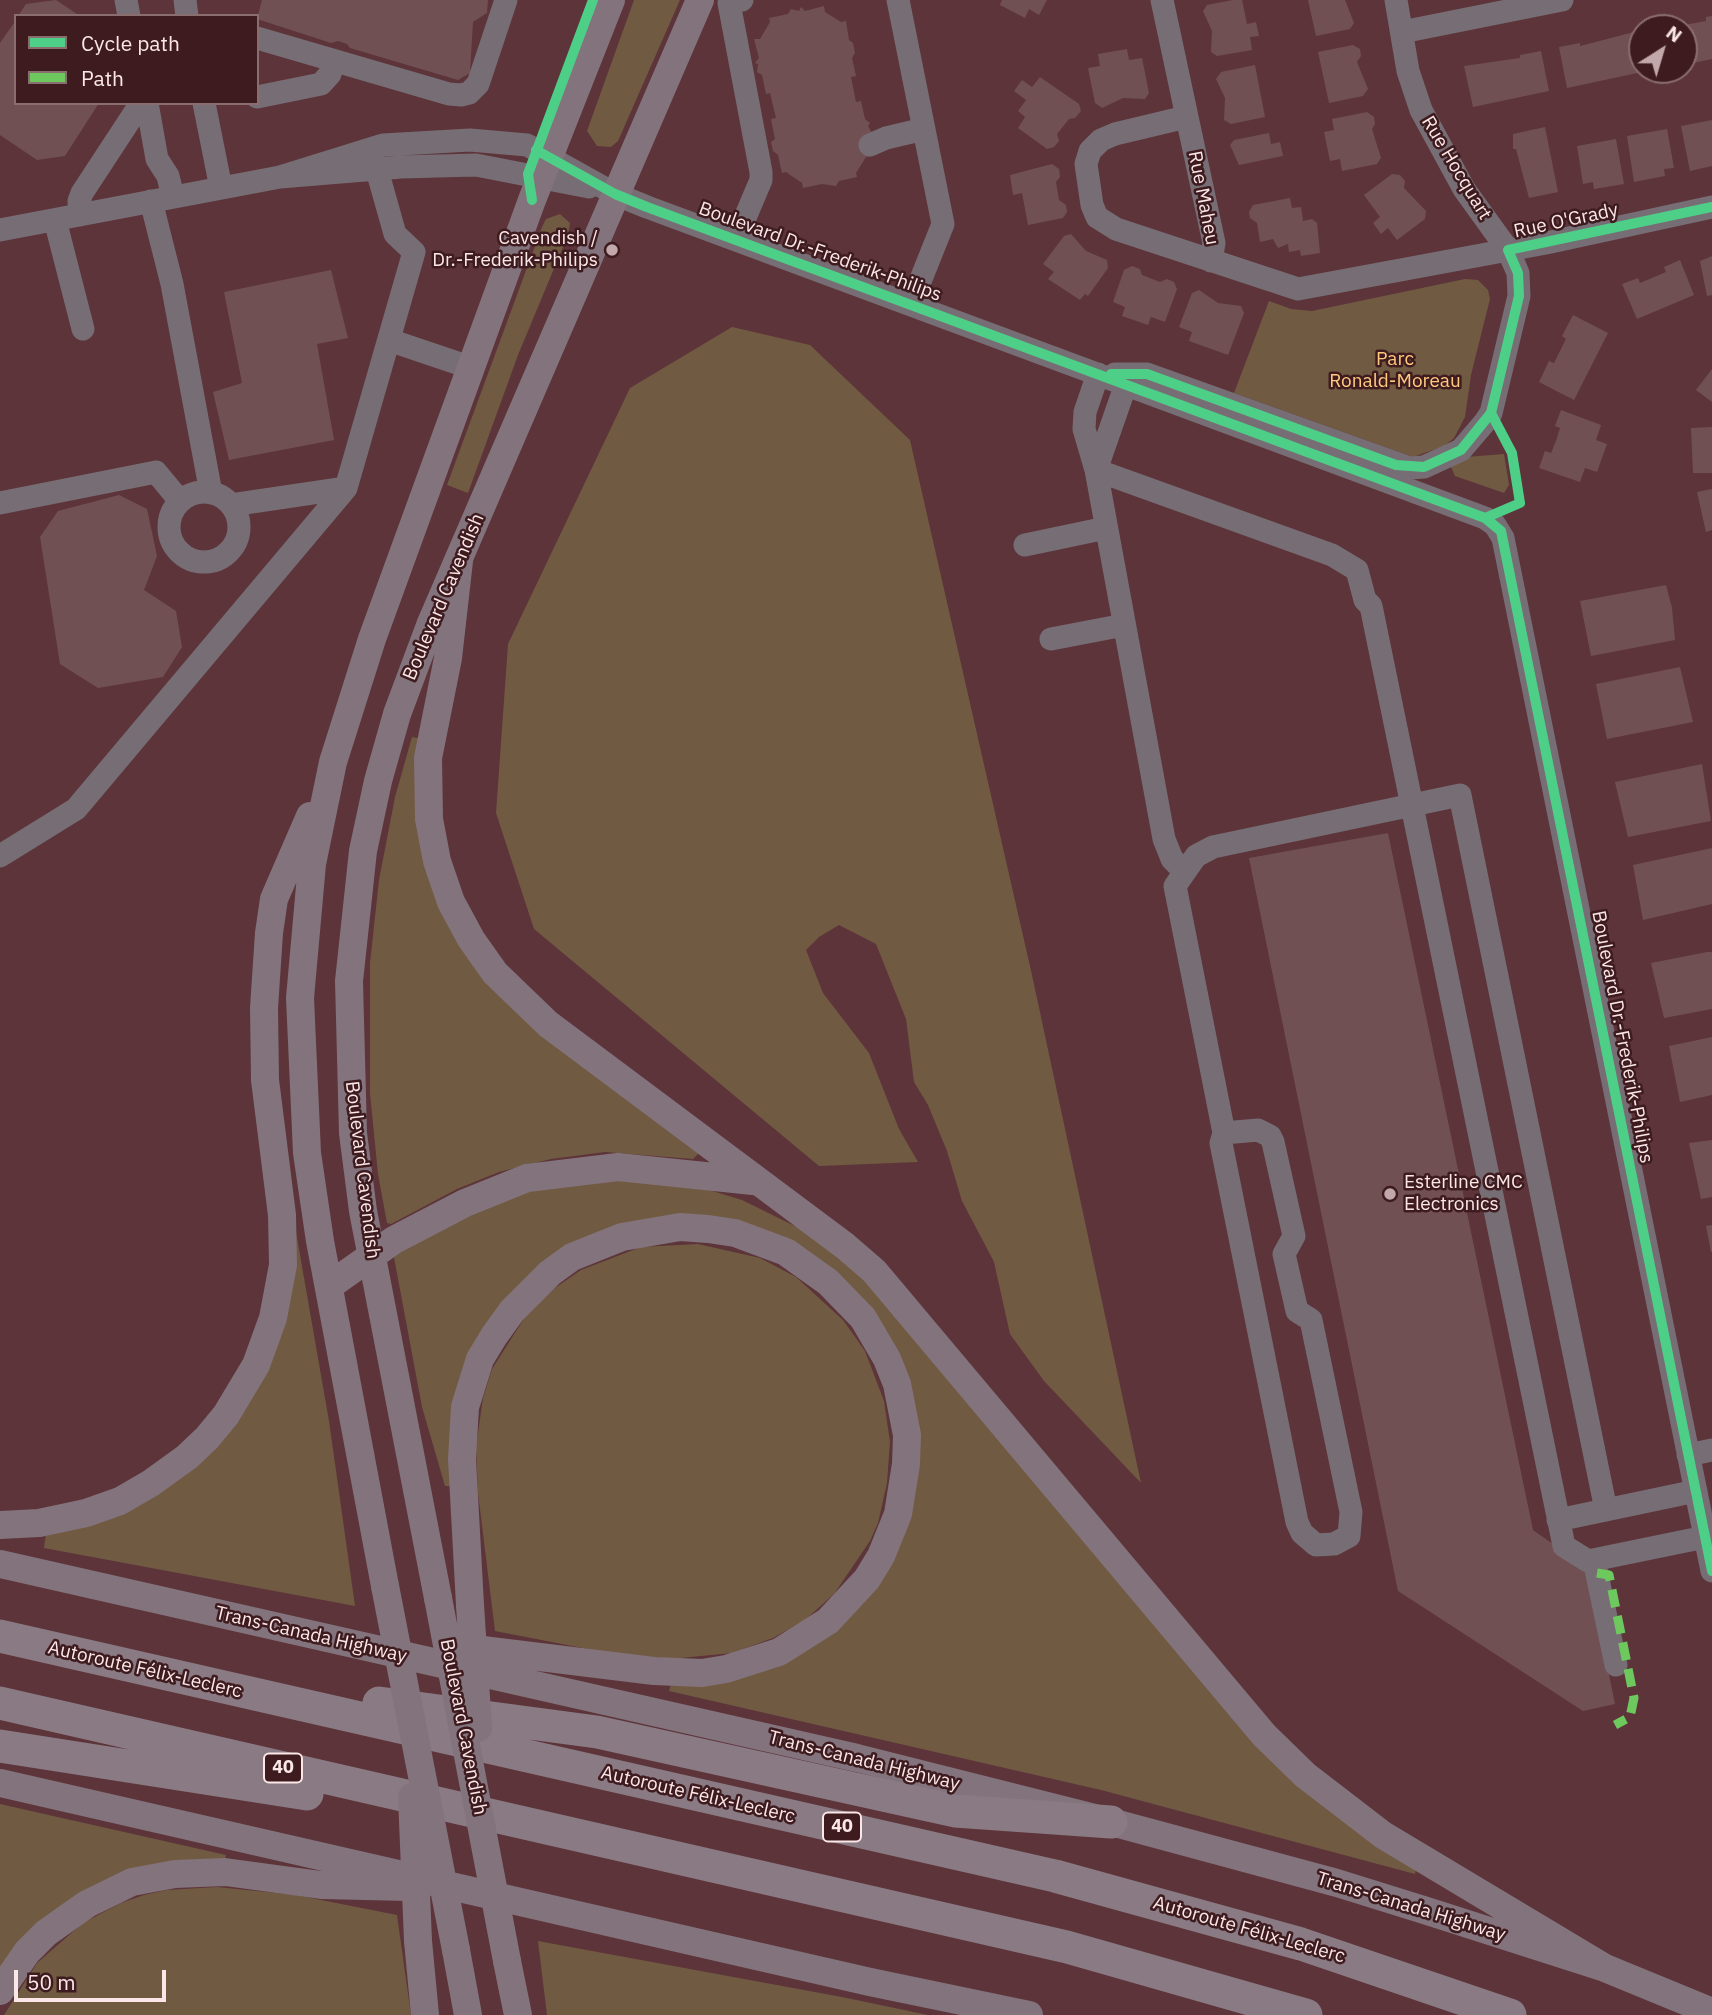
<!DOCTYPE html>
<html>
<head>
<meta charset="utf-8">
<style>
  body { margin:0 }
  #map { position:relative; width:1712px; height:2015px; overflow:hidden; background:#5c343a; font-family:"IBM Plex Sans",sans-serif }
  canvas { display:block }
  .legend { position:absolute; left:14px; top:14px; width:245px; height:91px; box-sizing:border-box; background:#3e1b1f; border:2px solid #8a6d6f; margin:0; padding:9px 12px; list-style:none; font-size:21px; color:#fbe7e8 }
  .legend li { display:flex; align-items:center; gap:14px; height:35px }
  .legend b { width:35px; border:2px solid #8a6d6f }
  .north { position:absolute; left:1628px; top:14px; width:70px; height:70px; box-sizing:border-box; background:#3e1b1f; border:2px solid #8a6d6f; border-radius:50%; rotate:37deg; font-size:19px; font-weight:700; line-height:28px; text-align:center; color:#fbe7e8 }
  .north::after { content:''; display:block; margin:auto; width:24px; height:32px; background:#c3a8ab; clip-path:polygon(50% 0,100% 100%,50% 72%,0 100%) }
  .scale { position:absolute; left:14px; top:1970px; width:152px; height:32px; box-sizing:border-box; border:4px solid #fbe7e8; border-top:0; padding-left:9px; font-size:21px; line-height:24px; white-space:nowrap; color:#fbe7e8; -webkit-text-stroke:5px #3e1b1f; paint-order:stroke }
</style>
</head>
<body>
<div id="map">
<canvas width="1712" height="2015"></canvas>
<ul class="legend">
<li><b style="height:9px;background:#4dcf88"></b>Cycle path</li>
<li><b style="height:9px;background:#6dc95d"></b>Path</li>
</ul>
<div class="north">N</div>
<div class="scale">50 m</div>
</div>
<script>
const c = document.querySelector('canvas').getContext('2d');
c.lineJoin = 'round';
function fillPath(path, color) { c.fillStyle = color; c.fill(path, 'evenodd'); }
const poly = rows => new Path2D(rows.map(r => 'M' + r).join(''));
function stroke(path, color, width, dash) { c.strokeStyle = color; c.lineWidth = width; c.lineCap = dash ? 'butt' : 'round'; c.setLineDash(dash || []); c.stroke(path); }
function label(font, color, halo, rows, align = 'center') {
  c.font = font + ' "IBM Plex Sans",sans-serif'; c.lineWidth = 5; c.setLineDash([]); c.textBaseline = 'middle'; c.strokeStyle = halo; c.fillStyle = color; for (const [text, x, y, turn = 0] of rows) {
    c.save(); c.translate(x, y); c.rotate((+turn || 0) * Math.PI / 180); c.textAlign = isNaN(turn) ? turn : align; if (halo) c.strokeText(text, 0, 0); c.fillText(text, 0, 0); c.restore();
  }
}
fillPath(poly([
  [634,0,680,0,618,141,611,147,597,146,587,131],
  [560,214,570,223,568,235,518,355,468,493,447,485,542,227,546,219],
  [1465,279,1478,280,1488,290,1490,299,1471,375,1465,417,1454,438,1444,446,1413,457,1234,393,1269,301,1291,309,1312,311],
  [732,327,810,345,910,440,1032,975,1141,1483,1044,1381,1010,1334,994,1262,962,1201,947,1151,928,1105,914,1082,906,1019,876,944,839,925,819,937,806,950,823,993,869,1053,899,1129,918,1162,819,1166,534,929,496,813,508,644,630,388],
  [1504,454,1509,485,1504,493,1455,476,1451,467,1466,457],
  [412,737,418,738,454,932,699,1153,693,1159,605,1152,551,1159,499,1172,457,1189,391,1224,387,1223,378,1174,370,1093,370,963,379,880,395,797],
  [612,1178,696,1186,742,1200,805,1231,865,1278,1099,1556,1416,1868,1415,1874,1101,1790,669,1691,671,1684,771,1667,906,1521,876,1320,710,1218,513,1292,451,1486,445,1486,422,1407,393,1252,518,1193],
  [296,1232,329,1421,355,1606,44,1548,46,1533,205,1455],
  [698,1244,760,1258,796,1277,843,1320,865,1351,884,1401,890,1442,887,1483,878,1523,870,1541,834,1594,805,1620,773,1638,732,1653,670,1659,593,1650,495,1631,478,1493,476,1447,483,1398,492,1369,527,1314,555,1288,581,1270,641,1247],
  [0,1804,226,1855,224,1862,169,1863,0,1972],
  [217,1887,296,1895,397,1915,411,2015,4,2015,37,1963,83,1923,121,1903,144,1895,167,1890],
  [538,1941,842,1997,928,2015,547,2015]
]), '#715a42');
fillPath(poly([
  [56,0,80,16,18,16,26,4],
  [262,0,488,0,487,13,473,22,470,73,458,80,350,48,347,44,338,41,331,43,257,19],
  [1002,0,1047,0,1039,15,1029,9,1025,18,1000,5],
  [1233,0,1242,0,1247,24,1256,22,1259,36,1250,37,1252,50,1217,56,1211,52,1212,31,1203,11,1207,5],
  [1308,0,1345,0,1354,23,1350,29,1316,36],
  [824,6,825,12,841,22,846,21,849,40,853,43,855,53,852,58,856,76,851,77,856,102,861,101,865,119,870,123,868,126,872,133,872,156,866,157,856,173,857,177,839,181,836,186,822,184,803,188,802,183,786,172,782,173,778,155,773,151,771,142,775,139,771,119,776,118,770,93,766,94,762,75,757,72,758,64,755,63,759,58,754,39,760,39,770,22,769,18,788,14,791,9,799,11,801,7,805,11],
  [1712,16,1712,59,1684,65,1684,28,1674,27,1706,21,1706,17],
  [16,20,16,103,99,103,65,156,37,160,0,135,0,43],
  [1634,32,1642,72,1567,88,1559,47,1580,43,1580,46],
  [1353,45,1360,49,1361,56,1357,62,1368,89,1363,96,1329,103,1318,52],
  [1127,49,1129,60,1142,58,1149,93,1145,99,1123,98,1102,108,1095,103,1088,68,1100,66,1098,54],
  [1541,51,1549,91,1473,107,1464,66,1520,58,1520,55],
  [1255,65,1265,117,1231,124,1224,120,1225,98,1216,79,1221,72],
  [1040,77,1079,104,1081,111,1075,118,1069,119,1057,134,1059,141,1054,147,1047,149,1018,128,1025,117,1018,111,1026,100,1014,91,1022,80,1032,87],
  [1367,112,1374,117,1375,124,1372,129,1381,158,1377,164,1342,171,1340,159,1330,161,1324,132,1334,130,1332,119],
  [1712,120,1712,166,1690,171,1681,126],
  [1545,127,1558,192,1529,198,1516,149,1513,149,1513,134],
  [1667,129,1674,168,1664,169,1665,176,1634,182,1627,136],
  [1269,133,1271,144,1280,142,1283,156,1239,165,1230,145,1234,140],
  [1616,139,1624,184,1594,189,1593,182,1583,184,1577,146],
  [1052,164,1059,169,1060,177,1056,182,1059,200,1066,205,1067,212,1063,218,1028,225,1022,193,1013,195,1010,175],
  [1392,174,1400,175,1405,181,1404,188,1426,211,1425,219,1397,240,1388,228,1381,234,1373,223,1380,217,1364,195],
  [1290,198,1292,208,1301,207,1303,221,1312,219,1317,223,1320,253,1301,256,1300,250,1289,252,1288,244,1278,248,1273,239,1260,242,1257,223,1250,218,1249,212,1253,205],
  [1071,234,1086,251,1107,260,1108,268,1088,296,1085,294,1080,300,1048,279,1054,272,1043,264,1064,236],
  [1712,256,1712,295,1707,296,1700,261],
  [1680,260,1694,295,1637,319,1622,284,1638,278,1640,283,1666,272,1664,267],
  [1132,266,1140,269,1142,275,1160,282,1167,279,1174,282,1177,289,1165,322,1151,317,1148,325,1122,316,1125,307,1113,302,1124,270],
  [331,270,348,338,317,344,334,440,229,460,213,392,242,383,224,292],
  [1199,290,1218,303,1241,306,1244,313,1228,355,1189,341,1192,332,1179,327,1192,293],
  [1573,315,1608,333,1574,400,1539,382,1549,361,1554,363,1566,339,1562,336],
  [1712,369,1712,402,1696,390],
  [1561,410,1601,425,1596,440,1607,444,1597,472,1585,468,1580,482,1539,468,1545,451,1551,453,1556,441,1560,428,1555,426],
  [1712,427,1712,473,1693,473,1691,428],
  [1712,489,1712,530,1706,532,1697,492],
  [119,495,147,509,157,556,144,590,176,611,182,647,163,677,98,688,60,664,40,537,58,511],
  [1666,585,1672,608,1675,640,1591,656,1580,601],
  [1680,667,1693,722,1607,739,1596,684],
  [1702,764,1711,821,1628,837,1615,782],
  [1388,833,1533,1530,1587,1568,1615,1704,1583,1711,1398,1591,1249,858],
  [1712,848,1712,904,1643,920,1633,865],
  [1707,952,1712,952,1712,1009,1664,1018,1651,963],
  [1712,1037,1712,1095,1680,1102,1669,1046],
  [1712,1140,1712,1197,1701,1199,1689,1143],
  [1712,1225,1712,1252,1711,1252,1706,1226]
]), '#715054');
stroke(poly([
  [126,0,129,16],
  [185,0,187,16],
  [898,0,943,224,911,304],
  [1162,0,1214,243,1211,261],
  [1402,32,1562,0],
  [257,38,449,94,461,95,469,93,478,84,506,0],
  [257,97,321,84,330,74,334,61],
  [147,103,157,159,168,176,173,197],
  [204,103,221,188],
  [1186,117,1115,134,1101,140,1090,151,1086,164,1092,205,1097,217,1116,229,1298,289,1546,243,1712,207],
  [870,145,886,138,924,129],
  [280,177,383,145,470,140,527,145,615,194,647,207,1318,456,1485,518,1495,525,1503,538,1712,1571],
  [151,201,172,284,211,493],
  [80,215,79,201,82,193,141,103],
  [55,220,83,329],
  [0,230,280,177,401,167,476,165,589,187],
  [736,239,761,180,761,172,729,3,742,0],
  [389,340,472,368],
  [1098,374,1085,412,1084,429,1096,470,1164,839,1172,859,1184,871],
  [1115,374,1147,374,1410,468,1424,467,1461,450,1485,422,1491,413,1519,296,1518,273,1508,250,1464,189,1421,110,1408,71,1396,0],
  [1096,470,1332,555,1357,570,1365,600,1371,606,1564,1546,1588,1561,1705,1537],
  [1096,470,1126,384],
  '169 527a35 35 0 1 1 70 0a35 35 0 1 1-70 0Z',
  [0,503,156,472,180,501],
  [231,505,346,488],
  [1025,545,1106,528],
  [1051,639,1124,625],
  [0,856,76,809,346,488,414,252,395,234,377,170],
  [1224,1133,1258,1130,1270,1136,1273,1142,1294,1236,1284,1254,1297,1311,1311,1320,1351,1512,1349,1536,1334,1544,1316,1545,1302,1533,1297,1522,1221,1143,1224,1133,1175,886,1196,856,1213,847,1460,795,1606,1510],
  [1688,1455,1712,1450],
  [1558,1520,1696,1491],
  [1594,1560,1616,1665]
]), '#776d74', 23);
stroke(poly([
  [459,561,448,658,428,758,429,819,437,861,451,902,471,939,495,973,548,1024,845,1246,874,1271,1264,1735,1305,1775,1383,1835,1605,1968],
  [329,1286,394,1240,465,1203,527,1178,618,1167,753,1181],
  [0,1525,39,1523,86,1513,120,1501,151,1483,187,1457,207,1438,226,1415,256,1365,273,1318,283,1265,282,1215,265,1080,264,1008,269,933,274,899,310,816],
  [0,1564,857,1758,1111,1822,1337,1883,1427,1911,1605,1968,1712,2012],
  [385,1586,320,1241,307,1153,300,998,312,864,333,762,372,639,532,200,611,0],
  [438,1598,363,1211,353,1133,349,981,363,851,378,781,397,714,431,623,700,0],
  [450,1646,654,1671,702,1673,726,1669,779,1652,828,1621,867,1579,881,1556,898,1514,906,1464,907,1435,897,1384,887,1359,863,1318,828,1282,786,1252,735,1233,708,1229,680,1227,622,1237,572,1257,550,1273,512,1311,494,1336,480,1359,465,1407,462,1459,470,1605],
  [0,1783,870,1982,1029,2015],
  [418,1941,425,2015],
  [456,1950,468,2015],
  [507,1961,518,2015],
  [0,1991,27,1952,46,1933,87,1904,132,1882,175,1874,225,1872,321,1885,409,1887]
]), '#83737c', 28);
stroke(poly([
  [0,1636,1055,1876,1301,1944,1510,2015],
  [0,1703,1067,1947,1306,2015],
  [379,1703,597,1732,955,1811,1111,1822],
  [0,1746,307,1794]
]), '#8a7a83', 33);
stroke(poly([
  [385,1586,456,1950],
  [438,1598,507,1961],
  [470,1605,478,1728],
  [412,1797,418,1941]
]), '#83737c', 28);
stroke(poly([
  [1597,1573,1609,1575,1634,1698,1630,1717,1615,1725]
]), '#6dc95d', 9, [18, 9]);
stroke(poly([
  [536,150,615,194,647,207,1485,518,1501,531,1712,1571],
  [532,200,528,174,593,0],
  [1111,374,1147,374,1396,465,1424,467,1461,450,1491,413,1519,296,1518,273,1508,250,1712,207],
  [1485,518,1520,503,1512,453,1491,413]
]), '#4dcf88', 10);
for (const [x, y, r, color] of [
  [612,250,7,"#c3a8ab"],
  [1390,1194,7,"#c3a8ab"]
]) { const dot = new Path2D(); dot.arc(x, y, r, 0, 2 * Math.PI); c.fillStyle = color; c.fill(dot); stroke(dot, '#3e1b1f', 2.5); }
for (const [x, y, w] of [
  [283,1768,38],
  [842,1827,38]
]) { const box = new Path2D(); box.roundRect(x - w / 2, y - 14.5, w, 29, 5); c.fillStyle = '#3e1b1f'; c.fill(box); stroke(box, '#fbe7e8', 2); }
label('bold 18px', '#fbe7e8', null, [
  ["40",283,1768],
  ["40",842,1827]
]);
label('19px', '#fbe7e8', '#3e1b1f', [
  ["Rue Hocquart",1456,168,59],
  ["Rue Maheu",1203,198,79],
  ["Rue O'Grady",1566,221,-12],
  ["Boulevard Dr.-Frederik-Philips",820,252,20],
  ["Boulevard Cavendish",444,597,-67],
  ["Boulevard Dr.-Frederik-Philips",1622,1037,79],
  ["Boulevard Cavendish",362,1170,83],
  ["Trans-Canada Highway",311,1635,13],
  ["Autoroute Félix-Leclerc",145,1670,13],
  ["Boulevard Cavendish",463,1727,79],
  ["Trans-Canada Highway",864,1761,14],
  ["Autoroute Félix-Leclerc",698,1795,13],
  ["Trans-Canada Highway",1411,1907,17],
  ["Autoroute Félix-Leclerc",1249,1930,16]
]);
label('19px', '#fbe7e8', '#3e1b1f', [
  ["Cavendish /",598,239],
  ["Dr.-Frederik-Philips",598,261],
  ["Esterline CMC",1404,1183,"left"],
  ["Electronics",1404,1205,"left"]
], 'right');
label('19px', '#ffca7f', '#3e1b1f', [
  ["Parc",1395,360],
  ["Ronald-Moreau",1395,382]
]);
</script>
</body>
</html>
